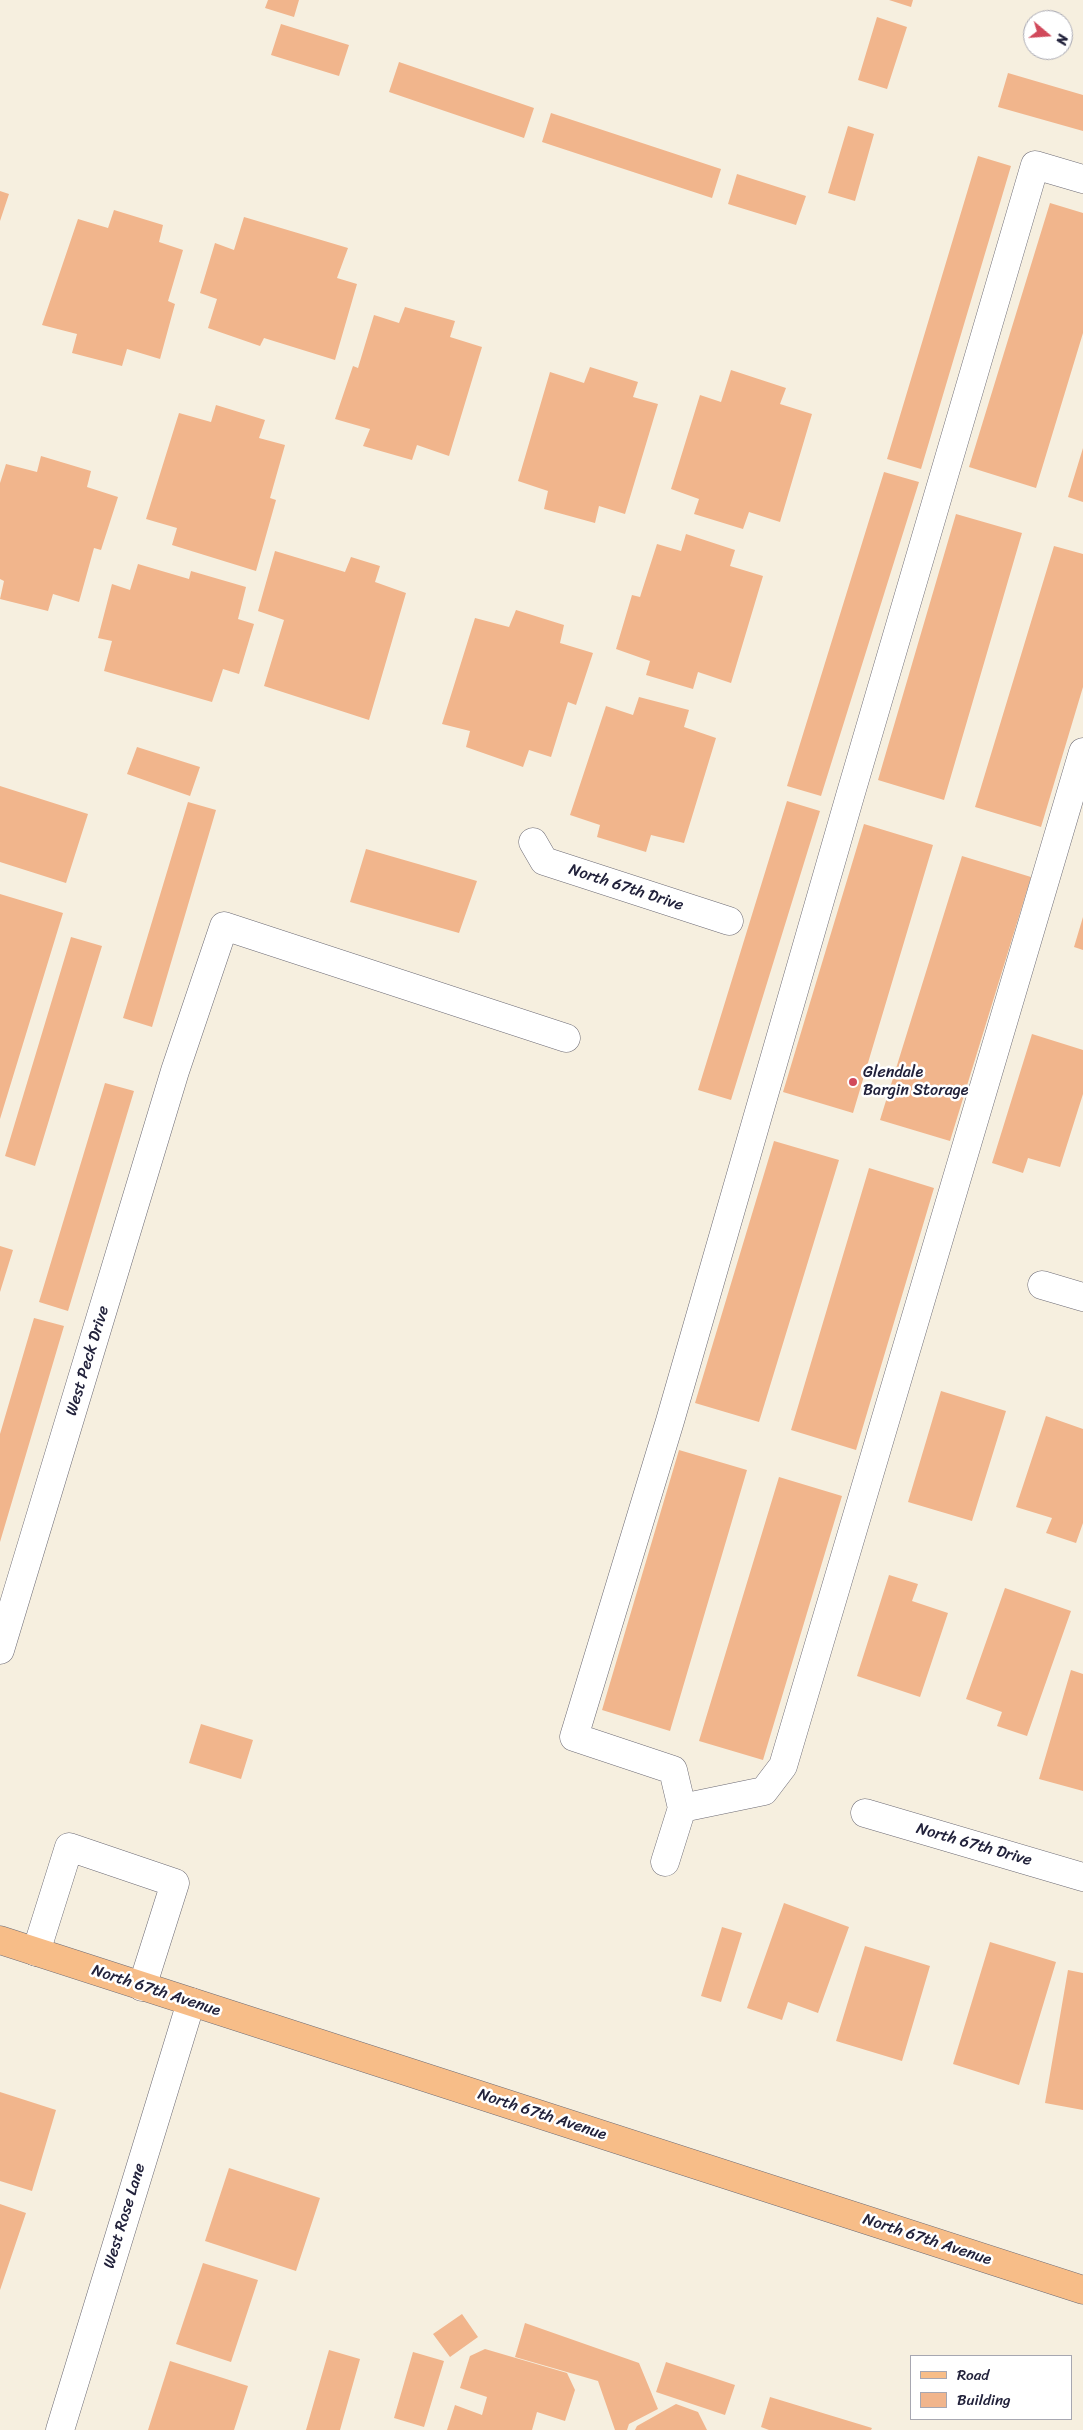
<!DOCTYPE html>
<html>
<head>
<meta charset="utf-8">
<style>
  body { margin:0 }
  #map { position:relative; width:1083px; height:2430px; overflow:hidden; background:#f6efdf; font-family:Sriracha,sans-serif }
  canvas { display:block }
  .legend { position:absolute; left:910px; top:2355px; width:162px; height:65px; box-sizing:border-box; background:#fff; border:1px solid #a7a7b1; margin:0; padding:6px 9px; list-style:none; font-size:15px; color:#22223b }
  .legend li { display:flex; align-items:center; gap:10px; height:25px }
  .legend b { width:25px; border:1px solid #a7a7b1 }
  .north { position:absolute; left:1023px; top:10px; width:50px; height:50px; box-sizing:border-box; background:#fff; border:1px solid #a7a7b1; border-radius:50%; rotate:108deg; font-size:14px; font-weight:700; line-height:20px; text-align:center; color:#22223b }
  .north::after { content:''; display:block; margin:auto; width:18px; height:22px; background:#d1495b; clip-path:polygon(50% 0,100% 100%,50% 72%,0 100%) }
</style>
</head>
<body>
<div id="map">
<canvas width="1083" height="2430"></canvas>
<ul class="legend">
<li><b style="height:6px;background:#f7bd88"></b>Road</li>
<li><b style="height:14px;background:#f1b58c"></b>Building</li>
</ul>
<div class="north">N</div>
</div>
<script>
const c = document.querySelector('canvas').getContext('2d');
c.lineJoin = 'round';
function fillPath(path, color) { c.fillStyle = color; c.fill(path, 'evenodd'); }
const poly = rows => new Path2D(rows.map(r => 'M' + r).join(''));
function stroke(path, color, width, dash) { c.strokeStyle = color; c.lineWidth = width; c.lineCap = dash ? 'butt' : 'round'; c.setLineDash(dash || []); c.stroke(path); }
function label(font, color, halo, rows, align = 'center') {
  c.font = font + ' Sriracha,sans-serif'; c.lineWidth = 5; c.setLineDash([]); c.textBaseline = 'middle'; c.strokeStyle = halo; c.fillStyle = color; for (const [text, x, y, turn = 0] of rows) {
    c.save(); c.translate(x, y); c.rotate((+turn || 0) * Math.PI / 180); c.textAlign = isNaN(turn) ? turn : align; if (halo) c.strokeText(text, 0, 0); c.fillText(text, 0, 0); c.restore();
  }
}
fillPath(poly([
  [268,0,299,0,294,17,265,8],
  [889,0,913,0,911,7],
  [877,17,907,27,887,89,858,80],
  [281,24,349,45,339,76,271,55],
  [399,62,534,108,524,138,389,92],
  [1008,73,1083,95,1083,131,998,107],
  [551,113,721,169,712,198,542,142],
  [848,126,874,134,855,201,828,193],
  [978,156,1011,166,921,469,887,459],
  [737,174,806,196,796,225,728,204],
  [0,191,9,194,0,221],
  [1050,203,1083,213,1083,333,1036,488,969,467],
  [114,210,163,225,159,242,183,250,168,301,175,304,160,359,127,349,122,366,72,353,77,334,42,325,78,219,108,228],
  [244,217,348,248,337,278,357,284,335,360,264,338,260,346,208,328,217,299,200,293,215,243,234,250],
  [405,307,455,321,450,337,482,347,449,456,417,445,412,460,363,446,370,429,335,419,353,366,358,368,374,315,399,323],
  [590,367,638,382,633,397,658,404,625,514,599,506,595,523,544,509,548,491,518,481,550,372,584,383],
  [731,370,786,388,780,404,812,414,780,522,749,512,743,529,694,514,699,499,671,489,700,395,721,402],
  [216,405,265,420,259,438,285,445,270,498,276,500,256,571,172,545,177,528,146,519,179,413,211,422],
  [1083,448,1083,502,1068,497],
  [41,456,91,471,87,487,118,497,101,550,94,548,79,602,53,594,48,611,0,599,4,581,0,579,0,483,6,464,37,472],
  [884,472,919,482,821,796,787,786],
  [956,514,1022,533,944,800,878,780],
  [686,534,735,550,730,566,763,576,731,683,698,672,693,689,646,675,650,661,616,649,632,595,640,597,657,544,681,551],
  [1054,546,1083,554,1083,687,1041,827,975,807],
  [275,551,345,572,351,557,380,566,375,582,406,593,369,720,264,686,284,620,258,611],
  [138,564,189,579,191,571,246,587,238,619,254,624,239,674,223,669,212,702,104,671,112,641,98,638,112,584,130,590],
  [516,610,564,625,560,643,593,653,576,705,568,702,551,757,529,750,523,767,466,747,470,731,442,724,475,618,509,627],
  [639,697,689,710,684,727,716,738,684,843,651,835,646,852,597,837,600,825,570,815,606,706,633,715],
  [137,747,200,767,190,796,127,774],
  [0,786,88,814,66,883,0,862],
  [787,801,820,811,731,1100,698,1090],
  [188,802,216,810,152,1027,123,1018],
  [864,824,933,845,853,1113,783,1092],
  [366,849,477,881,459,933,350,902],
  [962,856,1031,877,950,1141,880,1120],
  [0,894,63,913,0,1119],
  [1083,917,1083,950,1074,947],
  [71,937,102,946,35,1166,5,1156],
  [1032,1034,1083,1050,1083,1094,1060,1167,1028,1158,1023,1173,992,1163],
  [105,1083,134,1091,68,1311,39,1302],
  [774,1141,839,1160,759,1422,695,1403],
  [869,1168,934,1188,856,1450,791,1430],
  [0,1246,13,1250,0,1292],
  [34,1318,64,1326,0,1542,0,1434],
  [941,1391,1006,1411,972,1521,908,1502],
  [1046,1416,1083,1429,1083,1523,1076,1543,1046,1533,1052,1518,1016,1507],
  [679,1450,747,1470,670,1731,602,1710],
  [779,1477,842,1496,763,1760,699,1741],
  [889,1575,918,1584,912,1601,948,1613,920,1697,857,1676],
  [1005,1588,1071,1611,1027,1736,997,1726,1002,1712,966,1699],
  [1071,1670,1083,1674,1083,1791,1039,1779],
  [201,1724,253,1740,241,1779,189,1763],
  [784,1903,849,1927,818,2013,788,2002,782,2020,747,2008],
  [722,1927,742,1933,721,2002,701,1996],
  [990,1942,1056,1962,1019,2085,953,2064],
  [865,1946,930,1966,902,2061,836,2041],
  [1068,1970,1083,1973,1083,2110,1045,2103],
  [0,2092,56,2110,32,2191,0,2181],
  [229,2168,320,2198,296,2271,205,2241],
  [0,2204,26,2213,0,2290],
  [203,2263,258,2280,231,2362,176,2344],
  [462,2314,478,2337,450,2357,433,2334],
  [525,2323,639,2363,658,2409,629,2424,627,2430,615,2430,598,2381,515,2357],
  [485,2349,567,2373,575,2390,565,2421,537,2412,532,2430,447,2430,455,2405,482,2415,487,2397,460,2388,470,2356],
  [329,2350,360,2359,340,2430,306,2430],
  [413,2352,444,2361,424,2427,394,2418],
  [170,2361,248,2386,234,2430,148,2430],
  [666,2362,735,2385,725,2415,656,2392],
  [770,2397,872,2428,871,2430,769,2430,761,2427],
  [676,2404,698,2412,707,2430,635,2430,637,2426]
]), '#f1b58c');
const minor = poly([
  [1083,179,1035,165,850,796,670,1421,574,1737,673,1770,682,1808,764,1791,783,1766,1083,752],
  [533,842,544,861,729,921],
  [1042,1285,1083,1297],
  [0,1650,175,1071,224,926,566,1038],
  [865,1813,1083,1877],
  [665,1862,682,1808],
  [36,1952,69,1847,175,1883,142,1987],
  [60,2430,191,2002]
]);
const major = poly([
  [0,1940,1083,2290]
]);
stroke(minor, '#6c6a74', 29);
stroke(major, '#6c6a74', 29);
stroke(minor, '#fff', 28);
stroke(major, '#f7bd88', 28);
for (const [x, y, r, color] of [
  [853,1082,5,"#d1495b"]
]) { const dot = new Path2D(); dot.arc(x, y, r, 0, 2 * Math.PI); c.fillStyle = color; c.fill(dot); stroke(dot, '#fff', 2); }
label('16px', '#22223b', '#fff', [
  ["North 67th Drive",626,888,18],
  ["West Peck Drive",88,1361,-73],
  ["North 67th Drive",974,1845,16],
  ["North 67th Avenue",156,1991,18],
  ["North 67th Avenue",542,2115,18],
  ["West Rose Lane",125,2216,-73],
  ["North 67th Avenue",927,2240,18]
]);
label('16px', '#22223b', '#fff', [
  ["Glendale",863,1073],
  ["Bargin Storage",863,1091]
], 'left');
</script>
</body>
</html>
